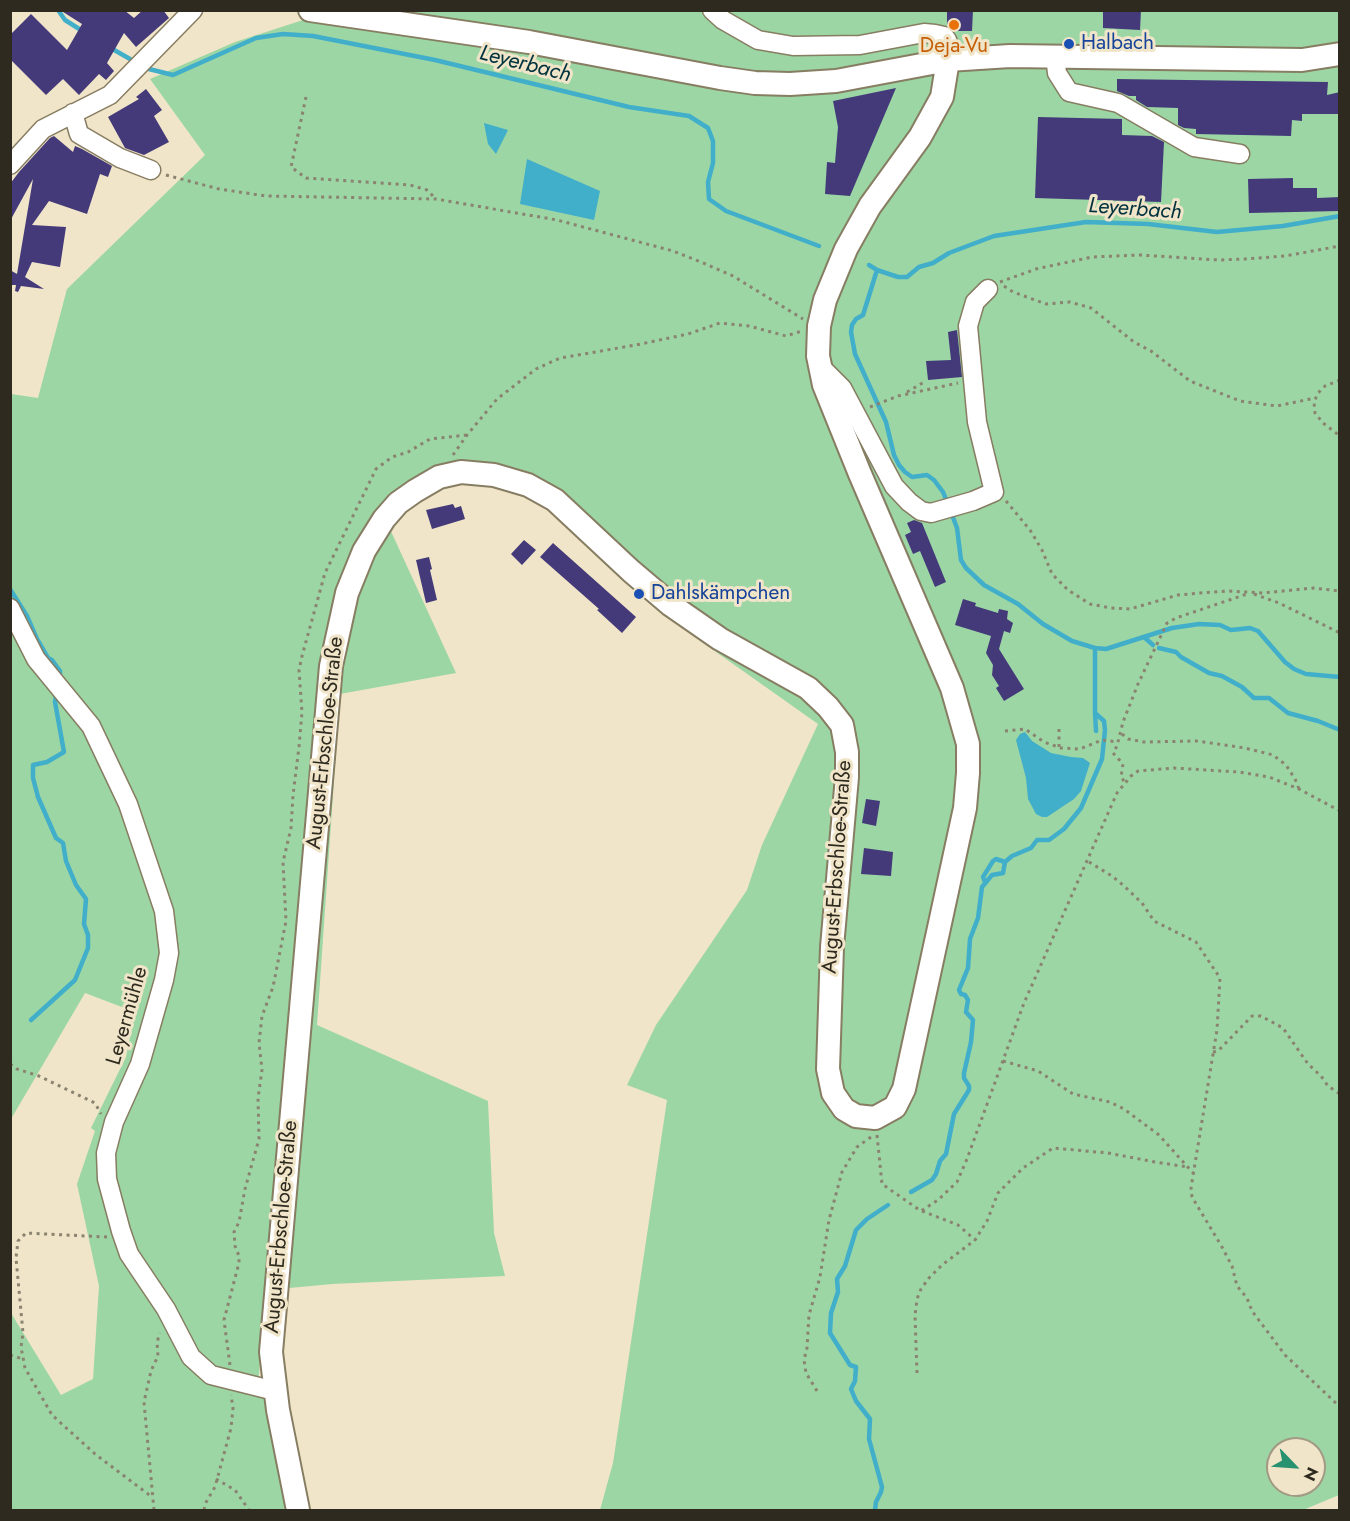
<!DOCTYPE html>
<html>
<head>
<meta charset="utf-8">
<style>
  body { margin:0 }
  #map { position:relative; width:1350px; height:1521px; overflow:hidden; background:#f0e5c8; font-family:Jost,sans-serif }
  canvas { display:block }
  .frame { position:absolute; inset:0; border:12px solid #2e2a1f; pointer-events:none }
  .north { position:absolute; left:1266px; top:1437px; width:60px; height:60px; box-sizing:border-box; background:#f0e5c8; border:2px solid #a29a84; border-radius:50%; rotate:115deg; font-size:16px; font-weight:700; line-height:24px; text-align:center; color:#2e2a1f }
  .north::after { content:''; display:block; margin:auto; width:21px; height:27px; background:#279170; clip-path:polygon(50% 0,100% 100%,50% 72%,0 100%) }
</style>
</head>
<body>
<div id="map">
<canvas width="1350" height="1521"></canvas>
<div class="frame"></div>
<div class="north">N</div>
</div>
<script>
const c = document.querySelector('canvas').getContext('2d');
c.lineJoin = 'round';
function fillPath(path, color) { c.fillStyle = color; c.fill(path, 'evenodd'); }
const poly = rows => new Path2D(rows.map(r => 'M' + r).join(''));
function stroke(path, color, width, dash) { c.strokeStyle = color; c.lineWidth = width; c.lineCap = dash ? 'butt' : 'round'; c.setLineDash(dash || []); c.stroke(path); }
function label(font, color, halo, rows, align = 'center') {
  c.font = font + ' Jost,sans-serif'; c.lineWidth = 6; c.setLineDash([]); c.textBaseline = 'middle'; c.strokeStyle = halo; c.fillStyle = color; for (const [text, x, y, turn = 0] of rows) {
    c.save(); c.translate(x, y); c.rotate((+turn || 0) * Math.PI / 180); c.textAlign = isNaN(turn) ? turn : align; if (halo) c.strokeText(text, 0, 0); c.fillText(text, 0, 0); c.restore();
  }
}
fillPath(poly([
  [331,11,1339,11,1339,1495,1303,1510,600,1510,613,1463,667,1100,627,1085,656,1025,747,890,762,845,818,724,702,642,643,594,556,510,508,487,457,481,436,489,410,504,389,527,456,673,340,694,317,1025,488,1101,494,1233,505,1276,332,1284,268,1290,257,1392,267,1395,291,1510,11,1510,11,1313,61,1395,93,1379,99,1286,77,1184,95,1131,91,1128,126,1057,135,1012,85,993,11,1119,11,394,38,398,67,289,205,155,150,79,235,42],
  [1278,1449,1314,1449,1314,1485,1278,1485]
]), '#9cd6a5');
fillPath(poly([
  [484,123,508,130,496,154,488,144],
  [527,159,600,191,594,220,520,204],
  [1025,732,1032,741,1051,753,1071,757,1083,758,1090,763,1081,791,1074,799,1047,817,1042,817,1036,814,1028,799,1026,778,1016,740,1020,734]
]), '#41aeca');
stroke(poly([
  [58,10,65,20,84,32],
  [109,47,130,59],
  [149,69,173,75,256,38,283,34,313,36,435,60,629,107,689,116,708,128,713,141,713,163,708,182,709,199,726,211,819,246],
  [869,265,877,270,898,277,907,277,919,267,933,263,949,253,994,236,1086,222,1148,224,1217,232,1283,226,1340,216],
  [877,270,863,315,856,319,852,325,851,332,855,354,886,422,894,455,899,465,905,472,912,477,927,475,934,480,943,492,948,504],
  [951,512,957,528,961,560,966,568,984,585,1018,604,1043,624,1072,641,1095,648,1106,649,1172,628,1199,624,1220,625,1231,630,1250,628,1258,631,1285,662,1294,669,1306,674,1340,677],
  [10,589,27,616,37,639,48,658,52,660,60,671,60,676],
  [1144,637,1153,645],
  [1159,648,1176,652,1181,657,1209,673,1222,676,1242,687,1254,698,1269,698,1288,713,1318,721,1340,730],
  [1095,713,1096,731],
  [985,882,983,877,993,861,996,859,1005,862],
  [31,1020,75,980,88,948,88,935,84,924,86,899,76,885,66,861,63,843,56,838,38,797,33,778,33,765,47,762,64,752,55,702,56,695],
  [911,1192,932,1180,936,1174,940,1161,946,1154,954,1114,969,1090,969,1086,964,1078,964,1073,971,1042,973,1020,966,1012,968,1000,965,995,961,994,959,990,968,968,970,939,978,918,982,887,992,875,1003,873,1005,862,1012,856,1031,848,1037,840,1049,840,1064,829,1081,808,1102,759,1105,730,1104,721,1095,713,1095,648],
  [875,1510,876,1502,881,1492,882,1487,869,1439,870,1419,856,1401,851,1389,855,1381,856,1367,850,1365,830,1333,831,1313,838,1292,837,1279,845,1266,856,1230,867,1219,888,1205]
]), '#41aeca', 4.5);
fillPath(poly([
  [60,10,124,10,134,18,143,10,163,10,169,18,136,47,124,33,107,63,114,71,106,80,99,74,79,95,63,79,46,95,10,59,10,35,31,14,67,50,82,24],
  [947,10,973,10,972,31,954,31,947,25],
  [1103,10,1141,10,1140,30,1103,28],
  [1117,79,1328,82,1327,95,1340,92,1340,114,1302,114,1302,121,1292,120,1291,136,1196,134,1196,129,1184,128,1178,125,1178,108,1147,107,1136,100,1136,96,1129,96,1117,91],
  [896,88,850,196,825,194,827,162,835,163,838,127,833,101],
  [146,89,162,110,154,116,169,142,144,155,125,148,108,117,139,99,136,97],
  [1038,117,1122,119,1122,135,1152,136,1164,142,1161,202,1035,198],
  [54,136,73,152,75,146,82,149,112,166,108,177,100,174,87,214,49,201,32,225,66,227,60,267,32,262,25,277,44,289,21,286,18,292,15,291,16,285,10,285,10,270,17,274,33,179,10,221,10,184,19,172,50,138],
  [1293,178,1293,188,1317,188,1317,198,1340,197,1340,211,1249,213,1248,179],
  [957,330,962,377,928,380,926,361,951,360,948,332],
  [453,504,455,508,461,506,465,519,432,529,426,510],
  [914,520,922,523,946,582,935,587,920,551,913,554,905,535,911,532,907,523],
  [524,540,536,550,522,565,511,554],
  [553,543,636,617,622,633,597,610,599,609,540,557],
  [429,557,432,569,430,570,437,600,426,603,416,560],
  [963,599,976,603,975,606,998,613,999,609,1008,611,1007,619,1013,623,1010,633,1004,631,999,649,1024,689,1004,701,996,688,999,686,992,675,993,665,986,653,991,636,955,625],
  [866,799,880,801,876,826,862,823],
  [864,848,893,852,891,876,861,874]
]), '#443a7a');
const minor = poly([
  [712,10,723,20,758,40,793,46,860,45,924,33,935,34,944,36,947,40,949,45,948,60],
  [1055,56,1057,73,1069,92,1118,103,1194,147,1240,154],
  [73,113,79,134,120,158,151,170],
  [10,165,43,129,110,95,193,10],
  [820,366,842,388,894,486,909,502,921,511,931,513,973,501,994,492,977,422,968,326,975,302,988,289],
  [10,608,36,659,91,726,128,804,164,911,169,953,164,980,140,1064,114,1122,106,1153,107,1179,121,1231,129,1254,166,1309,191,1357,211,1375,275,1391]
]);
const major = poly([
  [310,10,529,42,720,78,755,83,790,84,836,81,948,60,1010,56,1302,60,1340,54],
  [298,1510,278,1410,271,1352,331,666,347,593,364,551,384,519,398,503,415,491,439,477,461,472,494,475,528,485,555,500,631,571,671,605,720,639,808,688,828,707,842,725,847,752,847,777,832,947,828,1069,833,1093,844,1109,856,1116,875,1118,895,1107,904,1089,965,808,968,773,968,744,952,688,860,474,824,385,818,356,819,326,825,300,846,249,870,206,920,137,942,97,948,60]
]);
stroke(minor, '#877d62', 21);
stroke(major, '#877d62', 26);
stroke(poly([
  [306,97,291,167,306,178,410,185,427,190,435,198],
  [166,175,219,189,266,196,436,199,557,220,673,251,701,262,733,276,803,319],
  [1000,282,1036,269,1092,257,1140,255,1219,260,1245,259,1285,256,1340,246],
  [1004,286,1013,292,1046,304,1070,302,1091,308,1134,342,1151,351,1190,381,1240,401,1277,406,1315,398],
  [1340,380,1325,386,1318,393,1314,402,1315,413,1323,423,1340,436],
  [907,392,926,381],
  [870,407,898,396,958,383],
  [453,455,467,435,497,399,536,369,560,358,636,345,688,334,720,323,749,326,786,336,802,331],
  [1006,501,1030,530,1042,550,1052,574,1068,590,1090,604,1111,608,1130,609,1178,595,1200,593,1228,591,1263,593,1313,588,1340,591],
  [1254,594,1279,603,1340,633],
  [1005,731,1025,729,1044,742,1061,748,1080,749,1102,740,1118,742],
  [1122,734,1128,739,1144,742,1197,741,1245,748,1273,755,1286,765,1295,779,1299,789],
  [1059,747,1059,725],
  [1124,781,1121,777,1123,764,1113,753,1117,746,1123,722,1138,684,1167,623,1176,618,1247,594],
  [1089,862,1112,876,1124,886,1142,903,1154,921,1196,942,1220,978,1217,1030,1191,1188,1192,1197,1222,1247,1232,1266,1237,1286,1247,1298,1252,1311,1285,1355,1340,1407],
  [1213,1052,1218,1051,1252,1016,1261,1016,1283,1028,1308,1064,1321,1076,1328,1086,1340,1094],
  [1003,1061,1038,1071,1073,1094,1110,1102,1124,1109,1159,1135,1194,1174],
  [10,1064,17,1069,39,1076,95,1103,101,1114],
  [877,1135,882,1184,921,1211,938,1200,957,1182,967,1159,1024,1003,1117,793,1131,776,1138,771,1174,768,1239,772,1269,777,1299,789,1340,811],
  [922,1211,958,1225,975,1240],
  [107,1237,26,1233,18,1241,16,1258,23,1333,21,1347,25,1368,52,1415,95,1454,152,1497],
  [10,1355,23,1359],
  [230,1365,224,1320,239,1263,239,1256,235,1246,234,1232,239,1222,245,1189,259,1139,258,1098,262,1070,259,1043,262,1016,273,987,286,921,283,862,291,828,293,795,299,747,302,712,299,670,302,656,325,573,376,469,392,457,408,452,430,439,467,435],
  [917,1373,915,1316,917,1299,921,1289,929,1278,942,1265,975,1240,987,1221,998,1193,1023,1168,1053,1148,1108,1153,1155,1162,1188,1167],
  [817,1391,806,1373,804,1360,807,1348,809,1315,820,1277,829,1220,842,1172,857,1147,871,1137],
  [216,1479,235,1490,249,1510],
  [154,1510,144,1402,151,1371,158,1356,157,1342,160,1333],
  [204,1510,205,1504,215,1487,231,1428,233,1408,231,1395]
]), '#8a836f', 3, [3, 4.5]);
stroke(minor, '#fff', 18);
stroke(major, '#fff', 22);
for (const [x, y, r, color] of [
  [954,25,6,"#e8710a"],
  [1069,44,6,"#1a4fb4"],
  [639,594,6,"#1a4fb4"]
]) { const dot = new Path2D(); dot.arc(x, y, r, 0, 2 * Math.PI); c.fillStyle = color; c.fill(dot); stroke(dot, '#f0e5c8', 2); }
label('21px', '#164399', '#f0e5c8', [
  ["Halbach",1081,44],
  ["Dahlskämpchen",651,594]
], 'left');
label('21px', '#c56008', '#f0e5c8', [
  ["Deja-Vu",954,47]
]);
label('21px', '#2e2a1f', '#f0e5c8', [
  ["August-Erbschloe-Straße",326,743,-84],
  ["August-Erbschloe-Straße",838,867,-86],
  ["Leyermühle",128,1016,-74],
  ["August-Erbschloe-Straße",282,1227,-85]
]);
label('italic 22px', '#00323e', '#f0e5c8', [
  ["Leyerbach",525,65,14],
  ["Leyerbach",1135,210,4]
]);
</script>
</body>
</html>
